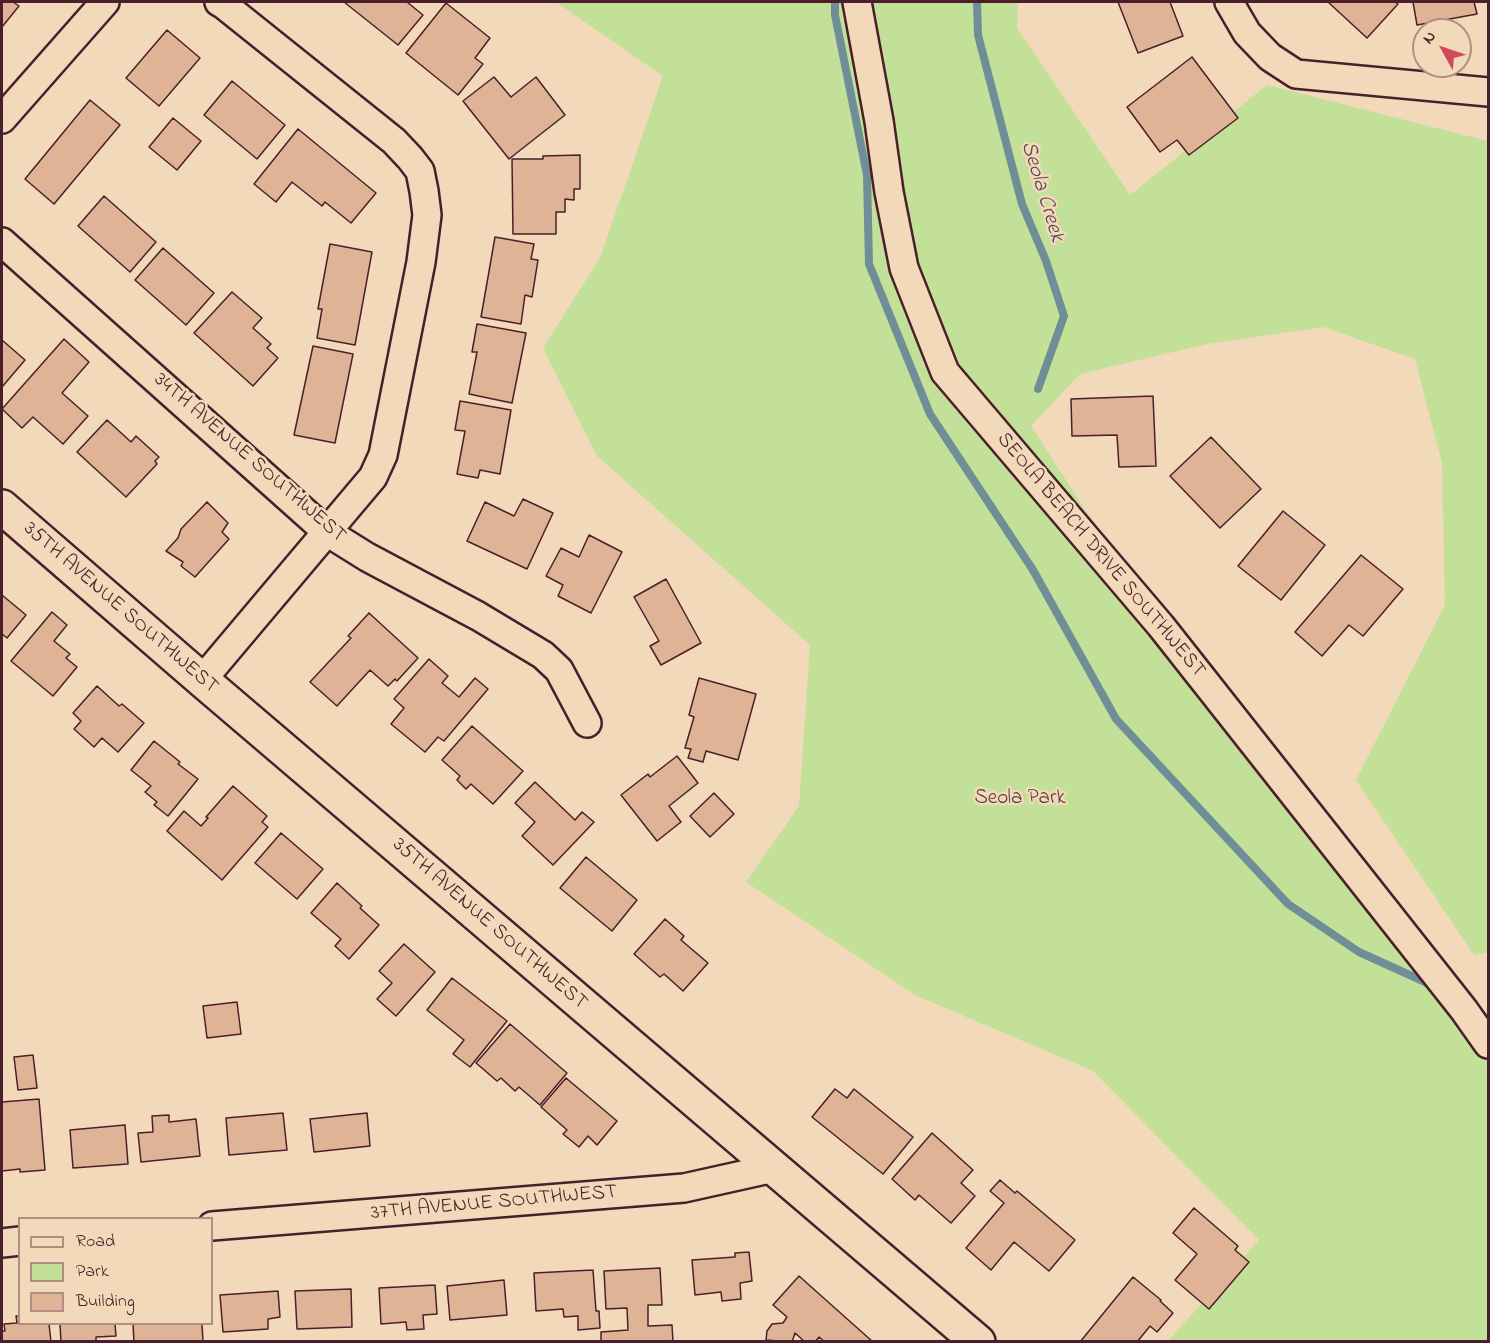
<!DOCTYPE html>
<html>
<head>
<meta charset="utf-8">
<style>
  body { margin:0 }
  #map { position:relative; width:1490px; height:1343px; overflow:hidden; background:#f2d9ba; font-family:"Indie Flower",sans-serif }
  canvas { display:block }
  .frame { position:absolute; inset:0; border:3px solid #4a1f2b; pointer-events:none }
  .legend { position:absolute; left:18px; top:1217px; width:195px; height:108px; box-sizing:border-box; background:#f2d9ba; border:2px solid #af8f81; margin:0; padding:8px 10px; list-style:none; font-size:18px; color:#4a1f2b }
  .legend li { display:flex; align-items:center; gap:12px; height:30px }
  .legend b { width:30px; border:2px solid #af8f81 }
  .north { position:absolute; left:1412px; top:18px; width:60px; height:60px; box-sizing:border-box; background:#f2d9ba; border:2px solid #af8f81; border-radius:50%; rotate:310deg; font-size:16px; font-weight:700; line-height:24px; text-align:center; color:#4a1f2b }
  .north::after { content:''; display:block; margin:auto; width:21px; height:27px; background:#d1495b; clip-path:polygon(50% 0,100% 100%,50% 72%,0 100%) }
</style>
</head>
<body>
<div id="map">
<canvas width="1490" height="1343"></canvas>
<div class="frame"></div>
<ul class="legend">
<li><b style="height:8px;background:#f2d9ba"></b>Road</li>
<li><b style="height:16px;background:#c2e098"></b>Park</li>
<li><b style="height:16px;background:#dfb395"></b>Building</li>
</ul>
<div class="north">N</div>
</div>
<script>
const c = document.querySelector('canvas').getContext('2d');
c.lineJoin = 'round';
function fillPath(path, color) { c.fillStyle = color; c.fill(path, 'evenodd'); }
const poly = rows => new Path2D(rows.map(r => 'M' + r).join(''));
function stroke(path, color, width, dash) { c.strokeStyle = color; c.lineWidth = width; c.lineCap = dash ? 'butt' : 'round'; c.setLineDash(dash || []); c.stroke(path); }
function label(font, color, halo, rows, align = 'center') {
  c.font = font + ' "Indie Flower",sans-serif'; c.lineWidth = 5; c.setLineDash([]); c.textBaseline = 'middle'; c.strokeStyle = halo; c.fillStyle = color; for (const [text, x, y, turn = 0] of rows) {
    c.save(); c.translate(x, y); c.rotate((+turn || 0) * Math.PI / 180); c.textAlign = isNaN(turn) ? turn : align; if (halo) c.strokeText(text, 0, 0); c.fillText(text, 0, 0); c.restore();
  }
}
fillPath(poly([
  [556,2,1018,2,1017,28,1130,195,1267,85,1488,141,1488,952,1474,955,1356,780,1445,605,1442,463,1415,359,1323,327,1207,344,1080,374,1031,426,1161,627,1488,1018,1488,1341,1168,1341,1259,1240,1093,1071,915,995,746,882,799,806,810,645,597,456,543,348,600,258,663,76]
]), '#c2e098');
stroke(poly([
  [835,2,835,15,867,175,869,264,930,414,1033,570,1116,719,1288,904,1359,952,1434,986],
  [977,2,978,35,1022,204,1046,261,1064,316,1038,389]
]), '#6f8e98', 8);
const building = poly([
  [2,2,13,2,19,6,2,27,2,2],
  [344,2,407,2,423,15,398,45,344,2],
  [1118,2,1170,2,1183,36,1138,53,1118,2],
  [1328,2,1395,2,1398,4,1367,38,1328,2],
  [1413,2,1474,2,1477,14,1417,25,1413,2],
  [446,3,490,38,475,58,483,64,458,95,406,53,446,3],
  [167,30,200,58,159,106,126,78,167,30],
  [1192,57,1238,118,1189,155,1177,140,1160,152,1127,107,1192,57],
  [494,77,511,97,536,77,565,115,509,159,463,101,494,77],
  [232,81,285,125,257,159,204,115,232,81],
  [90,100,120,125,54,204,25,179,90,100],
  [173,118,201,141,177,170,149,147,173,118],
  [298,129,376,193,351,223,325,202,322,206,292,182,276,202,254,184,298,129],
  [580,155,580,189,574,189,574,200,565,199,565,212,556,212,556,234,513,234,512,159,543,159,543,156,580,155],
  [104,196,156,242,130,272,78,226,104,196],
  [495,237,534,244,531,259,538,260,532,297,525,295,521,324,481,317,495,237],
  [330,244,372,252,355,345,317,338,322,309,318,309,330,244],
  [163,248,214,293,186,325,135,280,163,248],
  [232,292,262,318,253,328,271,344,267,348,278,358,253,386,194,333,232,292],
  [477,324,526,333,512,403,469,394,477,352,472,352,477,324],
  [64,339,89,362,62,393,88,416,63,444,33,417,22,428,2,409,64,339],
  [2,340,25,360,2,387,2,340],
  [313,346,353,354,335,443,294,435,313,346],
  [1153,396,1156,466,1119,467,1117,435,1072,436,1071,399,1153,396],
  [460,401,511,410,500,474,480,470,478,478,457,474,465,431,455,430,460,401],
  [107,420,131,442,136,436,159,457,155,461,157,464,126,497,77,452,107,420],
  [1211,437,1261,489,1220,528,1170,476,1211,437],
  [523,499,553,513,527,569,467,541,485,502,514,516,523,499],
  [207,502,228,523,222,532,229,539,195,577,181,566,183,562,166,551,178,538,181,529,207,502],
  [1283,511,1325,545,1281,600,1238,566,1283,511],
  [589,535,622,552,591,613,558,596,563,585,546,576,561,548,579,557,589,535],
  [1361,555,1403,589,1363,636,1349,625,1322,656,1295,632,1361,555],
  [666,579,701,643,661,665,650,646,659,641,634,597,666,579],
  [2,595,26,615,7,638,2,634,2,595],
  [52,612,67,625,54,641,70,654,66,658,77,667,53,696,11,661,52,612],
  [369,613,418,658,397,681,395,679,388,686,370,670,337,706,310,682,351,638,348,636,369,613],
  [429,659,448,676,442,683,459,697,475,678,488,689,444,741,438,737,425,752,391,724,404,708,394,699,429,659],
  [699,678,756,694,738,760,706,751,703,762,688,758,691,749,685,748,694,717,689,715,699,678],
  [97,686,119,706,122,704,144,723,118,752,102,738,94,747,74,729,81,721,73,713,97,686],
  [472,726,523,771,493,804,471,784,466,789,457,780,460,776,442,760,472,726],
  [154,741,180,762,178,764,198,779,168,816,154,805,157,802,145,792,151,786,131,770,154,741],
  [677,756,698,783,669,806,681,822,657,841,621,795,648,774,650,777,677,756],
  [535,782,575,820,582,812,594,822,553,865,522,836,535,822,515,803,535,782],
  [233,786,267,816,262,822,268,827,222,880,167,831,184,811,201,826,208,818,206,817,233,786],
  [714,793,734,814,710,837,690,816,714,793],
  [281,833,323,869,297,899,255,863,281,833],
  [586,857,637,900,612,931,560,888,586,857],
  [337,883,362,906,360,908,379,925,349,959,335,946,341,939,311,913,337,883],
  [665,919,684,936,681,940,708,963,683,991,664,974,660,977,634,954,665,919],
  [404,944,435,972,396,1016,377,999,392,983,379,971,404,944],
  [452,978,507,1021,470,1067,453,1054,464,1040,427,1010,452,978],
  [237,1002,241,1034,207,1038,203,1006,237,1002],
  [510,1024,567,1073,540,1105,519,1087,515,1091,501,1078,497,1081,476,1063,510,1024],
  [33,1055,37,1088,18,1090,14,1057,33,1055],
  [566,1078,617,1121,597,1145,588,1136,579,1147,563,1134,567,1130,541,1107,566,1078],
  [835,1089,847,1098,854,1089,913,1137,883,1174,812,1117,835,1089],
  [39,1099,45,1170,20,1172,20,1169,2,1171,2,1102,39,1099],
  [283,1113,287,1150,229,1155,226,1118,283,1113],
  [367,1113,370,1146,314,1152,310,1119,367,1113],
  [169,1115,169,1122,196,1119,200,1156,141,1162,138,1133,153,1132,152,1116,169,1115],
  [125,1125,128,1164,73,1168,70,1130,125,1125],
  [932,1133,973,1170,961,1183,975,1196,951,1223,919,1195,915,1200,892,1179,932,1133],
  [1000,1180,1015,1193,1017,1191,1075,1240,1049,1271,1014,1242,991,1270,966,1248,1004,1203,990,1191,1000,1180],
  [1194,1208,1238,1246,1235,1250,1249,1262,1209,1309,1175,1280,1197,1254,1173,1233,1194,1208],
  [749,1252,752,1281,740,1283,741,1299,722,1301,721,1292,695,1295,692,1260,735,1257,735,1253,749,1252],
  [660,1268,662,1305,648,1305,648,1326,672,1325,673,1342,601,1342,601,1332,628,1330,627,1308,606,1309,604,1271,660,1268],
  [593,1270,596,1311,599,1311,600,1328,578,1330,578,1316,564,1317,563,1309,536,1311,534,1273,593,1270],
  [799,1276,873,1342,825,1342,819,1337,815,1342,805,1342,795,1333,792,1342,766,1340,767,1331,772,1324,783,1323,787,1317,773,1305,799,1276],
  [1133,1277,1161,1300,1160,1301,1173,1313,1157,1332,1150,1326,1137,1342,1080,1342,1133,1277],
  [504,1280,507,1315,450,1320,447,1286,504,1280],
  [435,1285,437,1314,423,1315,424,1329,407,1330,406,1322,381,1324,379,1288,435,1285],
  [351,1289,352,1327,297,1329,295,1291,351,1289],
  [278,1291,280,1317,268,1319,268,1329,223,1332,220,1295,278,1291],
  [16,1316,20,1316,20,1324,49,1324,51,1342,2,1342,2,1331,5,1331,4,1324,17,1323,16,1316],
  [60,1324,115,1324,116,1336,96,1337,96,1342,61,1342,60,1324],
  [133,1324,202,1324,203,1342,134,1342,133,1324]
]);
fillPath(building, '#dfb395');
stroke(building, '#4a1f2b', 1.5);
const minor = poly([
  [857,2,879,121,889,192,904,268,945,372,1161,626,1464,1010,1488,1044],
  [1229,2,1247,33,1270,57,1296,74,1488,92],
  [2,119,105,2],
  [2,242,327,532,367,557,478,616,543,655,559,670,587,723],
  [202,680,373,477,383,455,421,262,427,215,424,191,420,171,410,158,394,141,224,5,219,2],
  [212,1226,684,1188,774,1168],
  [2,1243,20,1241]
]);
const tertiary = poly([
  [2,507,202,680,978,1342]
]);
stroke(minor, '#4a1f2b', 32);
stroke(tertiary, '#4a1f2b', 38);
stroke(minor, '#f2d9ba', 27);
stroke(tertiary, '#f2d9ba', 33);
label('21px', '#4a1f2b', '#f2d9ba', [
  ["34TH AVENUE SOUTHWEST",249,459,41],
  ["SEOLA BEACH DRIVE SOUTHWEST",1100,556,50],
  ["35TH AVENUE SOUTHWEST",120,609,41],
  ["35TH AVENUE SOUTHWEST",489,925,41],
  ["37TH AVENUE SOUTHWEST",494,1204,-5]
]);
label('21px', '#5c3c3b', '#f2d9ba', [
  ["Seola Park",1020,800]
]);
label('italic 22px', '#56444f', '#f2d9ba', [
  ["Seola Creek",1041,192,73]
]);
</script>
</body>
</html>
